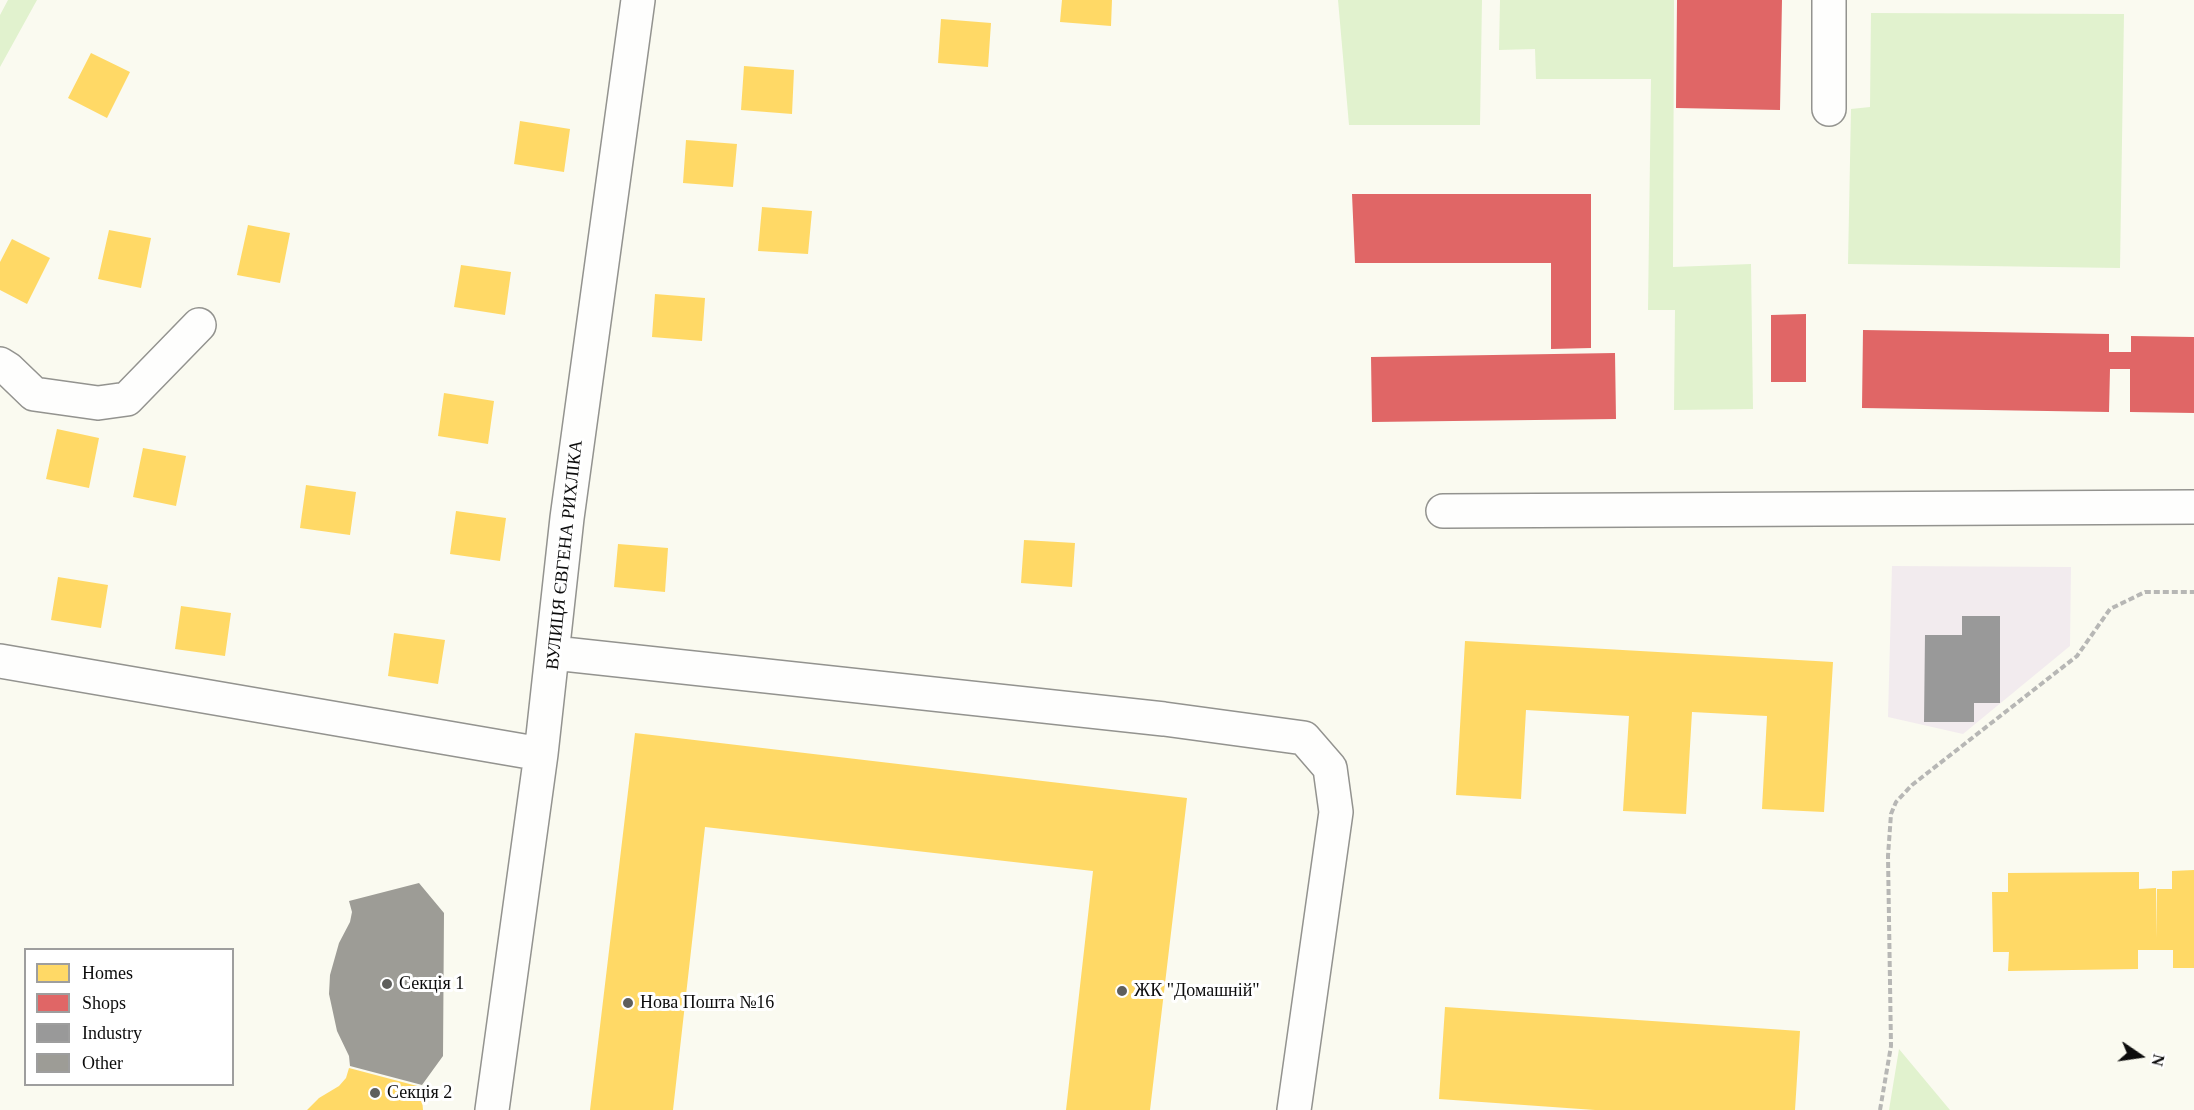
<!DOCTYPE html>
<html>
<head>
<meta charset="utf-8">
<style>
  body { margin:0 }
  #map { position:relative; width:2194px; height:1110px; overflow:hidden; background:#fafaf0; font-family:"Times New Roman",serif }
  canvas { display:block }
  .legend { position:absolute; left:24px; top:948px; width:210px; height:138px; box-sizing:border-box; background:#fff; border:2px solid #9e9e9e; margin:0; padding:8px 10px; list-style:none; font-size:18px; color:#0c0c0c }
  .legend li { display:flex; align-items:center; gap:12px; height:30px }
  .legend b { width:30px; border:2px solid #9e9e9e }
  .north { position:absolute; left:2110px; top:1026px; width:60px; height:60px; -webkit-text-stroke:4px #fff; paint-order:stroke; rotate:103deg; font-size:16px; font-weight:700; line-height:24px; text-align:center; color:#0c0c0c }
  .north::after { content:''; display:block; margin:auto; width:21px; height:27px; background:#0c0c0c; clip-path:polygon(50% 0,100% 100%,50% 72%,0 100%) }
</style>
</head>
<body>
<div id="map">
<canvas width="2194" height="1110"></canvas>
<ul class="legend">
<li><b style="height:16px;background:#ffd966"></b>Homes</li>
<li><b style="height:16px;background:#e06666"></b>Shops</li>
<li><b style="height:16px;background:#999"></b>Industry</li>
<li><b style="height:16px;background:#9d9c96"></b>Other</li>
</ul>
<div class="north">N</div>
</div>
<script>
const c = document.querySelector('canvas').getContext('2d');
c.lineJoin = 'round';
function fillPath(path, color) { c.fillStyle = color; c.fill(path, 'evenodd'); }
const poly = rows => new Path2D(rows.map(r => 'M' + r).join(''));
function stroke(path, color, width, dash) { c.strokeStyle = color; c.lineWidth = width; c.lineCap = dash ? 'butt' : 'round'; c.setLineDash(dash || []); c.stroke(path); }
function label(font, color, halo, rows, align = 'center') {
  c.font = font + ' "Times New Roman",serif'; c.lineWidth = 6; c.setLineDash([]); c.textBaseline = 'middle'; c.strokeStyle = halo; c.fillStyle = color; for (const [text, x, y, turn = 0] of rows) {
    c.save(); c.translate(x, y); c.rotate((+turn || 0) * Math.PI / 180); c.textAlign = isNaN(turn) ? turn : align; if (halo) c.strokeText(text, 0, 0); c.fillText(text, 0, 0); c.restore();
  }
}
fillPath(poly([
  [1892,566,2071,567,2070,646,1963,734,1888,717]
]), '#f2ebee');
fillPath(poly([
  [8,0,37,0,0,67,0,15],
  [1338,0,1482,0,1480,125,1349,125],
  [1500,0,1674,0,1673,267,1751,264,1753,409,1674,410,1675,310,1648,310,1651,79,1536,79,1535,49,1499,50],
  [1871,13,2124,14,2120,268,1848,264,1851,109,1870,107],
  [1899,1049,1950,1110,1889,1110]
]), '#e1f2ce');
fillPath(poly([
  [1062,0,1112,0,1111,26,1060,22],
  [941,19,991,23,988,67,938,63],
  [91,53,130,72,107,118,68,98],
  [744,66,794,70,792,114,741,110],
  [520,121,570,129,564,172,514,164],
  [686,140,737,144,733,187,683,183],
  [762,207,812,211,808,254,758,251],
  [248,225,290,233,280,283,237,275],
  [109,230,151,238,141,288,98,279],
  [12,239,50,258,27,304,0,290,0,262],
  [461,265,511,272,505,315,454,307],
  [655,294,705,298,702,341,652,337],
  [444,393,494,401,488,444,438,436],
  [57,429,99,438,89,488,46,479],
  [143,448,186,456,176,506,133,497],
  [306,485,356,492,350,535,300,528],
  [456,511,506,518,500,561,450,554],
  [1024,540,1075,543,1072,587,1021,583],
  [618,544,668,548,665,592,614,587],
  [58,577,108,585,101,628,51,620],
  [181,606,231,613,225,656,175,649],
  [394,633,445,640,438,684,388,676],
  [1465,641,1833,662,1824,812,1762,809,1767,716,1692,712,1686,814,1623,811,1629,716,1526,710,1521,799,1456,795],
  [635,733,1187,798,1150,1110,1066,1110,1093,871,705,827,673,1110,590,1110],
  [2194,870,2194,968,2173,968,2173,950,2138,950,2138,969,2008,971,2009,952,1993,952,1992,892,2008,892,2008,873,2139,872,2139,889,2156,888,2157,938,2157,889,2172,889,2172,871],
  [1445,1007,1800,1031,1795,1110,1595,1110,1439,1099],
  [349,1068,421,1087,423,1110,307,1110,319,1098,339,1086,346,1078]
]), '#ffd966');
fillPath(poly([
  [1677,0,1782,0,1780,110,1676,108],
  [1352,194,1591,194,1591,348,1551,349,1551,263,1355,263],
  [1806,314,1806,382,1771,382,1771,315],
  [1863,330,2109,334,2109,352,2131,352,2131,336,2194,337,2194,413,2130,412,2130,369,2110,369,2109,412,1862,408],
  [1615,353,1616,419,1372,422,1371,357]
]), '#e06666');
fillPath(poly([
  [1962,616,2000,616,2000,703,1974,703,1974,722,1924,722,1925,635,1962,635]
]), '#999');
fillPath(poly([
  [419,883,444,913,443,1056,422,1085,350,1066,349,1056,337,1031,329,994,330,975,339,943,350,922,352,912,349,901]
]), '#9d9c96');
const minor = poly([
  [1829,109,1829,0],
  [0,364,8,369,34,394,98,403,127,399,199,325],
  [1443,511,2194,507],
  [554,653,1164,719,1304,738,1330,768,1336,812,1294,1110],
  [0,661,541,754],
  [492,1110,541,754,567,518,638,0]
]);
stroke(minor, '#93938f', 36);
stroke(poly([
  [1880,1110,1891,1046,1888,856,1891,814,1896,802,1912,785,2077,656,2110,609,2145,592,2194,592]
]), '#b7b7b5', 4, [6, 3]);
stroke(minor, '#fefefd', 33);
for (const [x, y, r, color] of [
  [387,984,6,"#5f5f5c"],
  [1122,991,6,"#5f5f5c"],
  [628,1003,6,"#5f5f5c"],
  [375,1093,6,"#5f5f5c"]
]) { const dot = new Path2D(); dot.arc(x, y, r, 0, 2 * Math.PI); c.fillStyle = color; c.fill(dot); stroke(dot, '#fff', 2); }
label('18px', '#0c0c0c', '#fff', [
  ["ВУЛИЦЯ ЄВГЕНА РИХЛІКА",565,555,-84]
]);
label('18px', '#0c0c0c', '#fff', [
  ["Секція 1",399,984],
  ["ЖК \"Домашній\"",1134,991],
  ["Нова Пошта №16",640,1003],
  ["Секція 2",387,1093]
], 'left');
</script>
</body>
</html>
